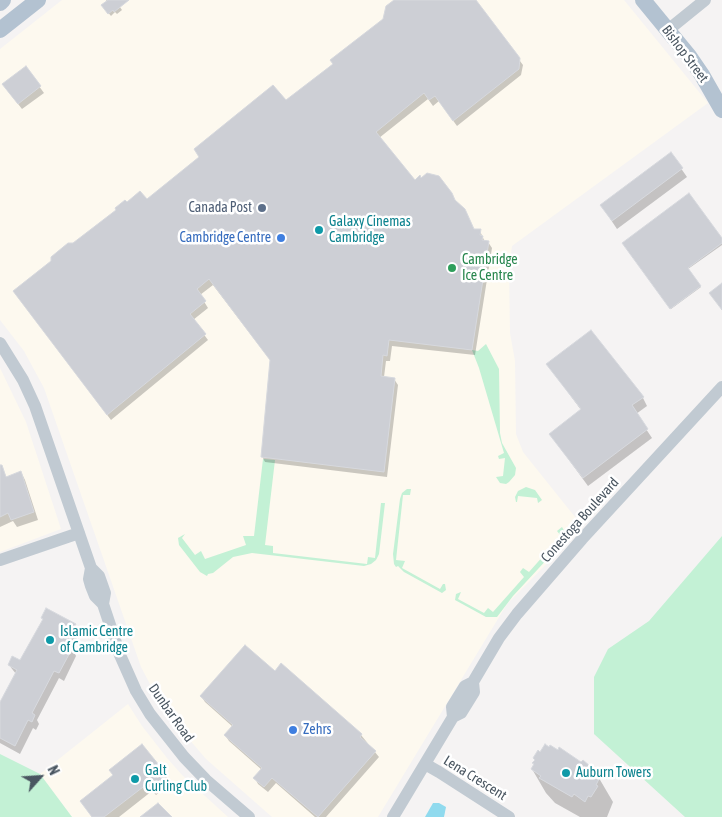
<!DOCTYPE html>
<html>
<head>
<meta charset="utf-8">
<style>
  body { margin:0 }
  #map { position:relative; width:722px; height:817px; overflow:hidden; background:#f5f3f3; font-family:"Asap Condensed",sans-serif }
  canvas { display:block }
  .north { position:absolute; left:15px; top:752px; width:50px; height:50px; -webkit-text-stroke:4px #fff; paint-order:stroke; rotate:64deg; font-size:14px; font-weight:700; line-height:20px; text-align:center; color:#4a5661 }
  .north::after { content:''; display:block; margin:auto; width:18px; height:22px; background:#4a5661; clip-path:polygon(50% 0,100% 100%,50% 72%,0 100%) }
</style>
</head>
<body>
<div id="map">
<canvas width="722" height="817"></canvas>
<div class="north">N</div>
</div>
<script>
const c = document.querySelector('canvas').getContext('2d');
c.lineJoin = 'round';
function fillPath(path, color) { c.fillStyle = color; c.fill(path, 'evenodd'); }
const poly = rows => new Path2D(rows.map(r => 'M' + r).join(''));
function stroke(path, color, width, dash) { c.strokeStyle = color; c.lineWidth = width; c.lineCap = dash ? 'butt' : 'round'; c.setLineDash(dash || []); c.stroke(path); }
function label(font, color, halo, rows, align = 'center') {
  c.font = font + ' "Asap Condensed",sans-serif'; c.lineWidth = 5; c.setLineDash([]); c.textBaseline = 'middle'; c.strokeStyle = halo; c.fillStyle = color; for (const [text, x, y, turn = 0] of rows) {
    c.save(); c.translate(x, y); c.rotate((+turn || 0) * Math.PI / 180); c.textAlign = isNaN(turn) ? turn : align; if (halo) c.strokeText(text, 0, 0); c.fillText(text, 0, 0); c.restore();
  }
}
fillPath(poly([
  [62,0,624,0,708,103,512,246,509,268,510,333,515,361,516,434,523,452,583,527,507,604,378,817,272,817,206,759,176,724,151,686,141,667,44,388,24,351,0,320,0,49],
  [0,368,26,422,61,529,0,552],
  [128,704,142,726,167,758,182,775,228,817,72,817,40,774]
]), '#fdf9ef');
fillPath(poly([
  [486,344,499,369,500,433,502,443,516,468,515,475,509,482,506,484,500,483,496,477,503,476,505,458,499,459,498,456,504,453,479,368,472,350,478,351],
  [263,459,275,460,265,545,273,546,273,553,367,564,368,557,375,558,381,503,385,503,379,554,376,560,371,564,364,566,252,553,233,557,213,573,208,574,207,576,200,572,179,545,178,538,185,534,182,538,195,555,201,551,205,559,246,545,243,536,254,536],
  [526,487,535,490,542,500,538,503,537,498,518,496,517,502,516,502,515,497,518,491],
  [407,489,411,489,410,495,403,495,396,560,405,561,402,568,440,589,443,584,445,584,446,590,442,593,404,572,398,566,396,567,394,564,393,554,400,499,402,493],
  [562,527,567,536,563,542,513,596,497,617,486,617,455,600,456,594,461,592,458,599,484,613,488,608,493,612,524,577,520,572,523,568,529,572,561,536,557,531],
  [722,536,722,817,685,817,594,734,594,677,608,649,649,621],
  [0,754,40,774,72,817,0,817]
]), '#c3f1d5');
fillPath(poly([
  [433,803,439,803,446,807,444,817,425,817]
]), '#90daee');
fillPath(poly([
  [106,0,115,0,122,10,117,14,115,12,111,16,105,9,107,2],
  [396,0,474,0,523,65,521,75,457,126,439,101,433,106,428,99,379,138,415,181,455,200,474,230,480,231,485,242,488,242,492,248,475,355,392,346,390,361,386,361,384,377,394,379,398,385,387,477,265,462,262,456,271,361,213,285,200,295,208,308,193,320,208,340,111,420,14,292,127,203,147,201,286,102,334,64,384,20],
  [26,68,44,93,22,109,7,90],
  [671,154,687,177,617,229,601,205],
  [722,241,722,245,688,269,701,287,671,309,624,243],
  [591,332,643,398,647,406,636,414,652,438,588,486,550,434,581,410,548,365],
  [0,467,1,467,7,478,21,472,25,480,38,520,17,527,13,521,0,527],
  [75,624,80,633,72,647,76,656,64,681,59,678,37,720,39,724,36,730,33,728,20,754,0,743,0,705,16,674,9,665,20,662],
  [275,672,361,735,379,757,326,817,315,817,276,783,268,792,258,784,255,778,262,770,229,741,225,735,233,727,205,702,201,696],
  [589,767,591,771,596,773,613,802,607,817,580,817,555,803,546,793,532,769],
  [166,776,171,784,156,795,152,791,119,817,92,817,82,802]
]), '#0003');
const building = poly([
  [108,0,129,0,114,12,113,10,108,14,101,5,108,0],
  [394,0,476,0,520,58,519,69,453,121,435,96,429,100,424,93,376,132,415,180,420,175,421,178,427,173,439,176,452,193,455,200,465,209,474,229,481,229,480,235,483,236,482,240,489,241,472,350,389,340,387,356,383,355,381,376,395,378,384,472,261,457,270,360,209,279,197,289,206,301,190,314,206,334,107,415,13,291,51,261,51,257,68,243,73,243,116,210,115,208,125,200,127,202,140,191,147,199,199,157,194,149,273,85,286,100,333,64,330,60,383,19,386,6,394,0],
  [26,66,41,86,18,104,2,84,26,66],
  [671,152,683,168,612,221,600,205,671,152],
  [689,193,722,238,722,243,688,268,701,286,670,309,622,243,689,193],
  [722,283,722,310,709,293,722,283],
  [591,330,644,397,632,405,648,429,583,478,549,434,581,409,546,364,591,330],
  [0,465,2,465,6,477,21,471,34,512,11,520,8,513,0,517,0,465],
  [46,608,76,624,67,640,71,641,69,645,73,647,59,673,54,671,32,713,35,715,32,722,28,720,15,746,0,738,0,702,17,670,8,665,12,656,20,660,43,619,41,618,46,608],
  [245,645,275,671,281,663,362,734,360,737,376,751,318,817,272,778,264,787,253,778,262,768,224,735,233,725,200,696,245,645],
  [142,744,167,775,150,788,147,784,104,817,92,817,80,801,113,775,109,770,142,744],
  [545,744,549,747,550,745,558,750,559,747,581,762,583,760,590,766,589,769,597,772,595,774,600,777,596,785,598,786,591,797,588,796,585,802,574,794,572,797,539,778,541,776,531,769,534,764,532,763,535,760,533,758,538,750,540,752,545,744],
  [158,803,172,817,140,817,158,803]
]);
fillPath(building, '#cdcfd5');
stroke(building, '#d7d9de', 1);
stroke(poly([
  [668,30,705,0],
  [0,343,23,380,35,406,91,568,99,576,105,593,103,604,120,655,136,691,150,714,184,757,206,780,249,817],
  [0,560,79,533],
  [91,568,89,579,91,586,95,596,103,604],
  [453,717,452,707,465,686,473,682,499,638,517,614,582,539,722,387],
  [425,764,439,772,509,817],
  [393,817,453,717,461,713,474,692,473,682]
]), '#c1cad2', 12);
stroke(poly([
  [643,0,689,56,702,75,722,110],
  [0,3,3,0],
  [0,30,38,0]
]), '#b3c2d1', 16);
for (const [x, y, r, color] of [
  [262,208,5,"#5c6f8a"],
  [319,230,5,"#0f9aa8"],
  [281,238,5,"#3f7fe0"],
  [452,268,5,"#2e9e5b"],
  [50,640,5,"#0f9aa8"],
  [293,730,5,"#3f7fe0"],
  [566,773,5,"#0f9aa8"],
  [135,779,5,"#0f9aa8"]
]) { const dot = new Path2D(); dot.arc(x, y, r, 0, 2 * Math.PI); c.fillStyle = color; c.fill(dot); stroke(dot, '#fff', 2); }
label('14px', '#4a5661', '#fff', [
  ["Bishop Street",685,54,53],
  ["Conestoga Boulevard",580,520,-48],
  ["Dunbar Road",171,713,55],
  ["Lena Crescent",475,778,32]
]);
label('14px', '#4e5e75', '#fff', [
  ["Canada Post",252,208]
], 'right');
label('14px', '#0d838f', '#fff', [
  ["Galaxy Cinemas",329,222],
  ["Cambridge",329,238],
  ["Islamic Centre",60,632],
  ["of Cambridge",60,648],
  ["Galt",145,771],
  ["Curling Club",145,787],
  ["Auburn Towers",576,773]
], 'left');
label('14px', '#366cbe', '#fff', [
  ["Cambridge Centre",271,238],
  ["Zehrs",303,730,"left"]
], 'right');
label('14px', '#27864d', '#fff', [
  ["Cambridge",462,260],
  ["Ice Centre",462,276]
], 'left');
</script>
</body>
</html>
